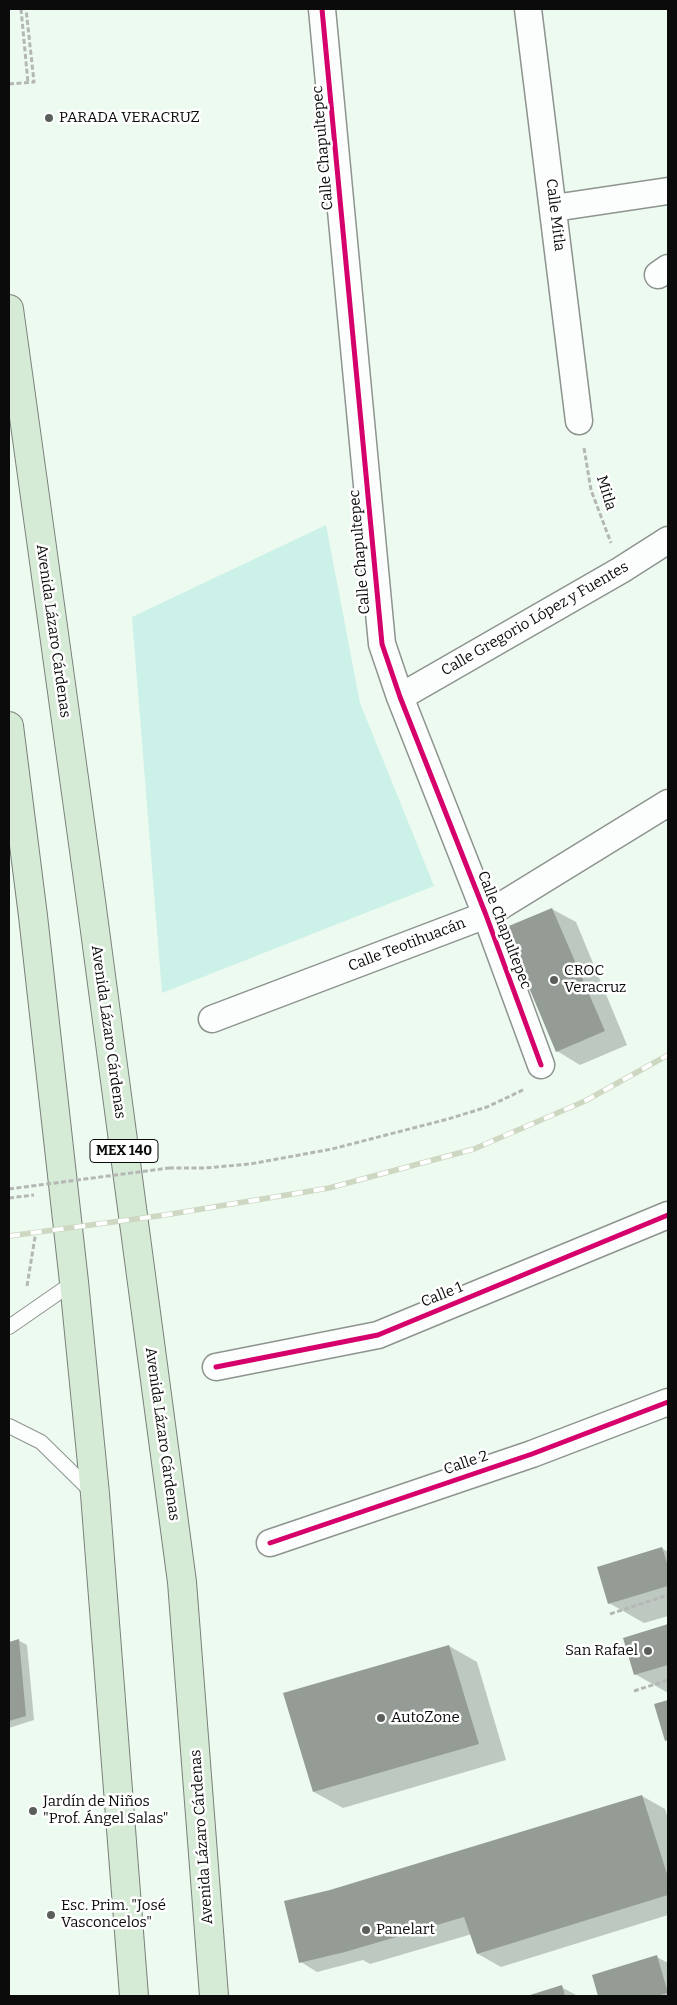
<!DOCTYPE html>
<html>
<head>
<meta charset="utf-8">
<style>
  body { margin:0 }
  #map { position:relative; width:677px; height:2005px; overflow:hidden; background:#edfaf0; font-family:Bitter,serif }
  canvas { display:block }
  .frame { position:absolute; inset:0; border:10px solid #0b0b0b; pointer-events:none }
</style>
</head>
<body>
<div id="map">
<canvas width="677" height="2005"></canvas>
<div class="frame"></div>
</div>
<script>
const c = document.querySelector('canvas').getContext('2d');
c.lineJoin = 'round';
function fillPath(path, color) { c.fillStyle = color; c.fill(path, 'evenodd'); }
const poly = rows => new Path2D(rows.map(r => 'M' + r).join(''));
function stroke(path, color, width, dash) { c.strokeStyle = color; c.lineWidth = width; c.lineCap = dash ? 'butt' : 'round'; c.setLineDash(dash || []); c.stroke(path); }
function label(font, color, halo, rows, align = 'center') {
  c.font = font + ' Bitter,serif'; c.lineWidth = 5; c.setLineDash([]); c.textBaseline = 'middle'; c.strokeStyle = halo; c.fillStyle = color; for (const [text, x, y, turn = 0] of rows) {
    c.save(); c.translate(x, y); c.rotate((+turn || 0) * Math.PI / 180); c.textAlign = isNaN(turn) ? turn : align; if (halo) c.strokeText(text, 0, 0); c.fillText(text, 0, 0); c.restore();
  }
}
fillPath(poly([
  [326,525,360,703,434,886,162,993,132,617]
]), '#ccf1e8');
fillPath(poly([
  [552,909,576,922,627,1045,580,1065,557,1051],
  [662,1548,668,1552,668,1616,644,1623,609,1603],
  [668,1625,668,1693,635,1674,624,1639],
  [18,1640,27,1645,34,1720,9,1728,9,1643],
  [449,1646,477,1662,506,1760,343,1808,314,1792],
  [642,1796,665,1809,668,1819,668,1915,501,1967,478,1954,472,1934,370,1964,363,1960,317,1972,301,1962,330,1891],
  [657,1957,668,1963,668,1996,599,1996,593,1976],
  [561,1987,578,1996,530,1996]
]), '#0003');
fillPath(poly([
  [552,908,605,1031,556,1052,504,928],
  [662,1547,668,1566,668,1586,608,1604,597,1567],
  [668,1624,668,1665,634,1675,623,1638],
  [19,1639,26,1716,9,1721,9,1642],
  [449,1645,479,1744,313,1792,283,1693],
  [668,1700,668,1740,665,1741,654,1704],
  [642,1795,668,1877,668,1895,477,1954,464,1917,345,1952,299,1963,284,1901,330,1890],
  [657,1955,668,1993,656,1996,598,1996,592,1975],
  [562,1985,565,1996,527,1996]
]), '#949c95');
const service = poly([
  [9,1327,74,1282],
  [9,1426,41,1442,93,1493]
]);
const minor = poly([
  [322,9,382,644,400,697,486,915,541,1065],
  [528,9,579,421],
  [554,208,668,191],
  [658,275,668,268],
  [400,697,621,570,668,540],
  [212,1019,486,915,668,803],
  [216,1367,378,1335,668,1215],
  [270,1543,532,1454,668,1402]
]);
const trunk = poly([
  [9,309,91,901,182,1582,214,1996],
  [9,726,33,916,74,1282,95,1494,134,1996]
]);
stroke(service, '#8d938e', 16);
stroke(minor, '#8d938e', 29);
stroke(trunk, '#7a807b', 30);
stroke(poly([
  [21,9,28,83],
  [9,84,34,82,26,9],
  [584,448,591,490,611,543],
  [169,1168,205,1168,250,1164,332,1149,448,1119,487,1107,525,1089],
  [9,1198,34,1195],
  [27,1286,36,1231],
  [610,1614,668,1595],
  [634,1691,668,1680]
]), '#b5b7b5', 3, [5, 2.5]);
stroke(service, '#fcfefd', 14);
stroke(minor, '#fcfefd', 26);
stroke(trunk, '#d6ebd6', 28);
const rail = poly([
  [9,1236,165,1215,329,1188,474,1149,585,1101,668,1055]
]);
stroke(rail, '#ced7c2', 5.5);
stroke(rail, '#fff', 4, [11]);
stroke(poly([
  [9,1189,169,1168]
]), '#b5b7b5', 3, [5, 2.5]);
stroke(poly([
  [322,9,382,644,400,697,486,915,541,1065],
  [216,1367,378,1335,668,1215],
  [270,1543,532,1454,668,1402]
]), '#d6006c', 5);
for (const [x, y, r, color] of [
  [49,118,5,"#5a5f5b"],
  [554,980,5,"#5a5f5b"],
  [648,1651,5,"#5a5f5b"],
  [381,1718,5,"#5a5f5b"],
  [33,1811,5,"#5a5f5b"],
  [51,1915,5,"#5a5f5b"],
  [366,1930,5,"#5a5f5b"]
]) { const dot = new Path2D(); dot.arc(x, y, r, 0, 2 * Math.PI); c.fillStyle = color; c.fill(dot); stroke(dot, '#fff', 2); }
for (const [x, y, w] of [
  [124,1151,68]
]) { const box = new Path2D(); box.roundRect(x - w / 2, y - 11.5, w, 23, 4); c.fillStyle = '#fff'; c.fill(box); stroke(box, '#0b0b0b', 1); }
label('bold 14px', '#0b0b0b', null, [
  ["MEX 140",124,1151]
]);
label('15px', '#0b0b0b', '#fff', [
  ["PARADA VERACRUZ",59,118],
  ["CROC",564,971],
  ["Veracruz",564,988],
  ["San Rafael",638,1651,"right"],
  ["AutoZone",391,1718],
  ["Jardín de Niños",43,1802],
  ["\"Prof. Ángel Salas\"",43,1819],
  ["Esc. Prim. \"José",61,1906],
  ["Vasconcelos\"",61,1923],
  ["Panelart",376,1930]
], 'left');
label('15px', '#0b0b0b', '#fff', [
  ["Calle Chapultepec",323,148,-95],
  ["Calle Mitla",555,215,83],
  ["Mitla",606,493,73],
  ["Calle Chapultepec",360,552,-95],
  ["Calle Gregorio López y Fuentes",535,619,-30],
  ["Avenida Lázaro Cárdenas",53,631,82],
  ["Calle Chapultepec",504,930,69],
  ["Calle Teotihuacán",407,945,-21],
  ["Avenida Lázaro Cárdenas",108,1032,82],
  ["Calle 1",442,1295,-22],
  ["Avenida Lázaro Cárdenas",162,1434,82],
  ["Calle 2",466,1463,-19],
  ["Avenida Lázaro Cárdenas",202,1837,-94]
]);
</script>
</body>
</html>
